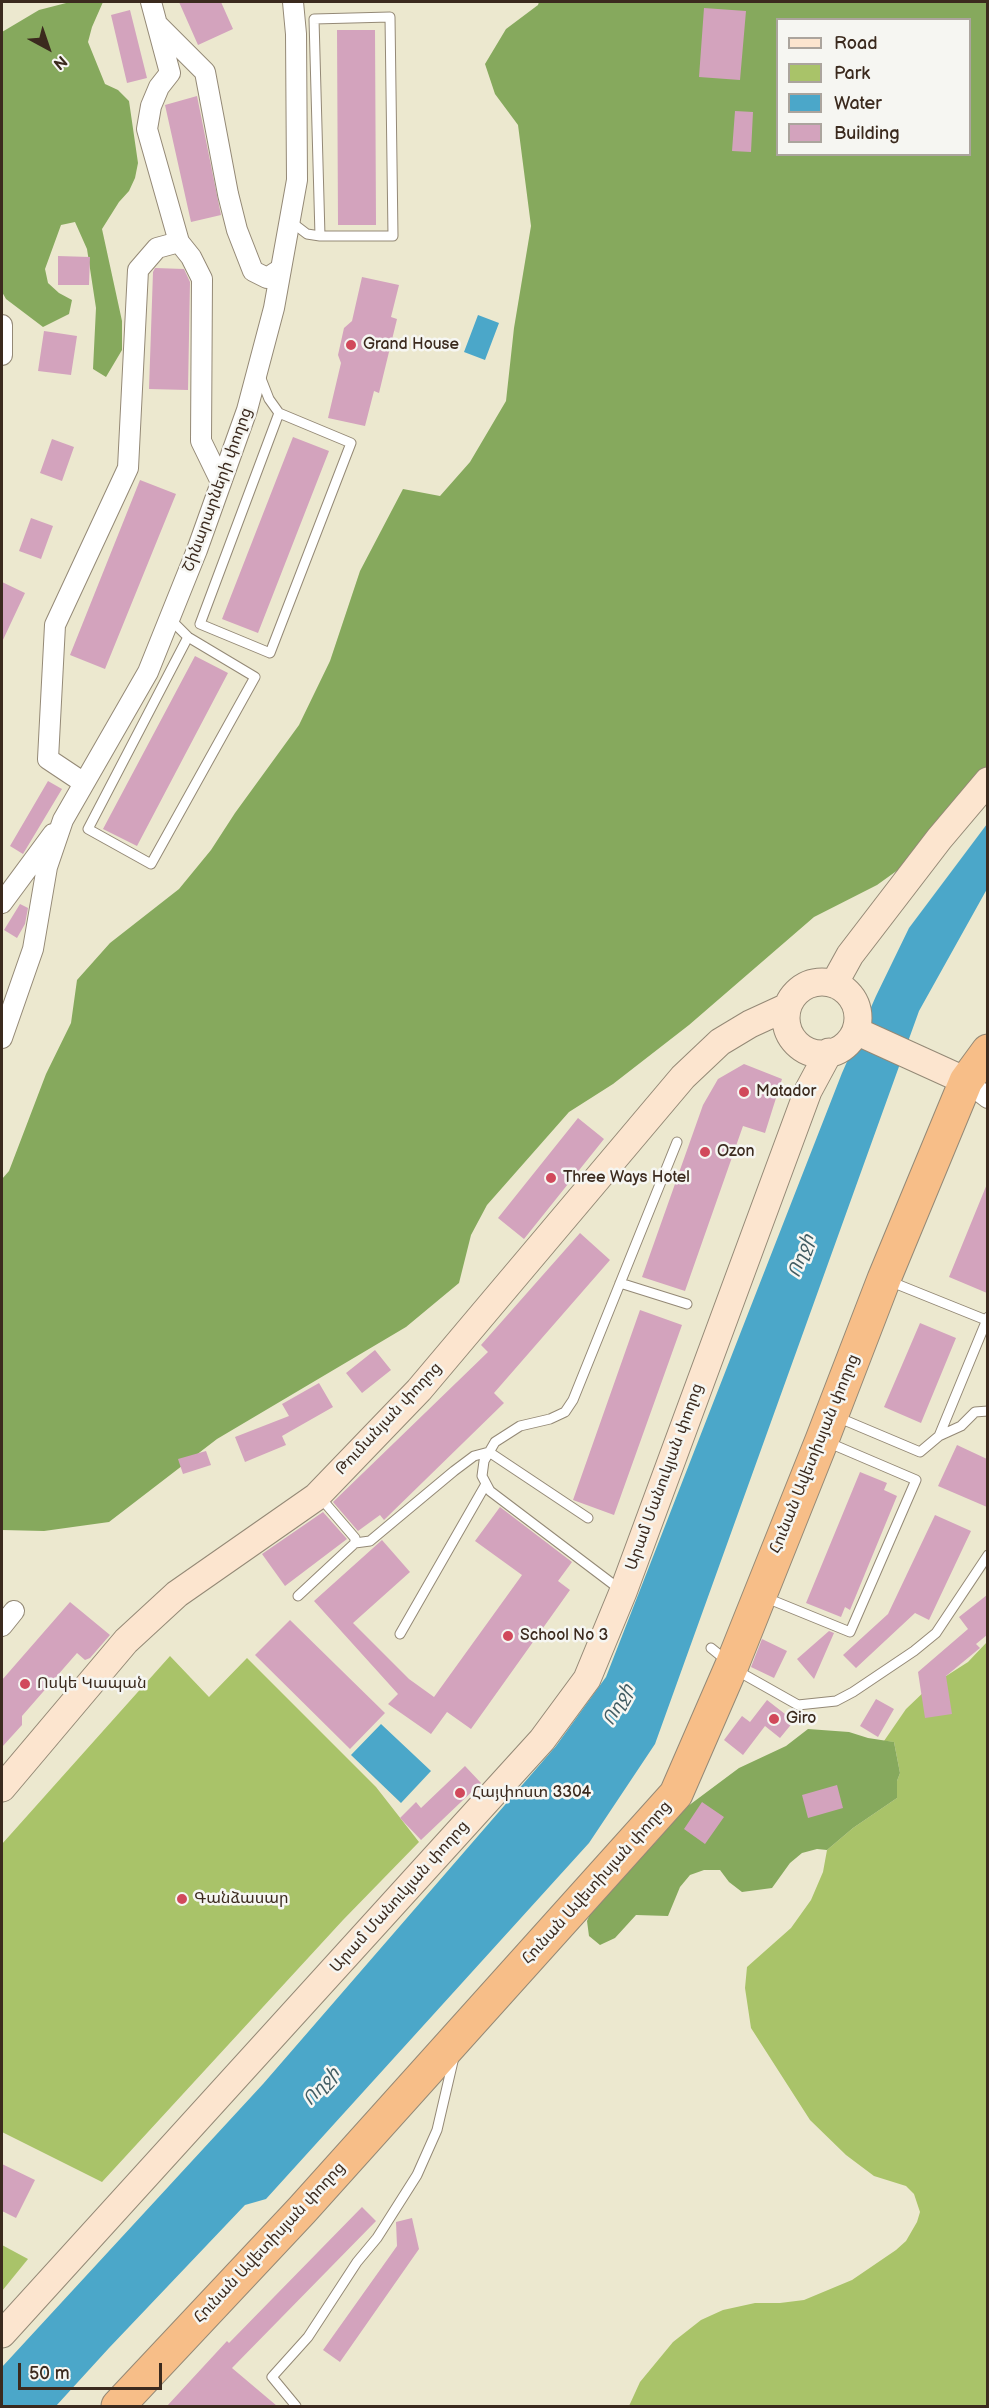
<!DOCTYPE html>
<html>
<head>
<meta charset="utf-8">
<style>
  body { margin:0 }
  #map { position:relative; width:989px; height:2408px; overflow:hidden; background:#ece8cf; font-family:"Balsamiq Sans",sans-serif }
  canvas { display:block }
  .frame { position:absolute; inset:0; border:3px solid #3b2a1e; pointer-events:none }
  .legend { position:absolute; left:776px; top:18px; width:195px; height:138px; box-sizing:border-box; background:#f6f6f2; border:2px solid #aba49d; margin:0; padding:8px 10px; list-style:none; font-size:18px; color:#3b2a1e }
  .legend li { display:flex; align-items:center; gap:12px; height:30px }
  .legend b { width:30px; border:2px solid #aba49d }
  .north { position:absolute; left:18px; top:18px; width:60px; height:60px; -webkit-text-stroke:4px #f6f6f2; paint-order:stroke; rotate:140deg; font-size:16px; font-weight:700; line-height:24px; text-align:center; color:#3b2a1e }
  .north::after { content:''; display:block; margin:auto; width:21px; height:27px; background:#3b2a1e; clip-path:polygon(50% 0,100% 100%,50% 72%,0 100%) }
  .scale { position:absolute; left:18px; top:2363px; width:144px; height:27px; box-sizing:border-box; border:3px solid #3b2a1e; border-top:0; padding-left:8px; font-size:18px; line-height:21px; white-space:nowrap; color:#3b2a1e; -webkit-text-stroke:4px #f6f6f2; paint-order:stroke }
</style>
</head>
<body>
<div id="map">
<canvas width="989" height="2408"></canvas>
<div class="frame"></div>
<ul class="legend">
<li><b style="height:8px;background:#fce5cf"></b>Road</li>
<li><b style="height:16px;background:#a9c369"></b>Park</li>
<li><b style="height:16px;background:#4ba7c9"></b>Water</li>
<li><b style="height:16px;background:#d3a3bd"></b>Building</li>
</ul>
<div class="north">N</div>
<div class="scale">50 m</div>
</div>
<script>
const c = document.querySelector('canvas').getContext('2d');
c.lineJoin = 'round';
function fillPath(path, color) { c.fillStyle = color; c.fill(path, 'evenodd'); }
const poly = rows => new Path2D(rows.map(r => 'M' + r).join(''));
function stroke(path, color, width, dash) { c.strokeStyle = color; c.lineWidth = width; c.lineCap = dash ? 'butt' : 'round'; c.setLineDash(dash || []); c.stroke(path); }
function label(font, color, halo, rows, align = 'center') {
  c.font = font + ' "Balsamiq Sans","Noto Sans Armenian",sans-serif'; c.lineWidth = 5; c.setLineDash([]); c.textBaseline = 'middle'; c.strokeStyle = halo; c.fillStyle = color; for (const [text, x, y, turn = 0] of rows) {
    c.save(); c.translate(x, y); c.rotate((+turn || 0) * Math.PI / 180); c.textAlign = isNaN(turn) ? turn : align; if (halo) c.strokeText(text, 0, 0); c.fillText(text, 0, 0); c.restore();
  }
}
fillPath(poly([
  [987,1642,987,2406,629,2406,640,2382,673,2342,701,2320,723,2310,755,2303,780,2303,804,2300,852,2280,896,2250,906,2241,917,2222,920,2212,914,2194,906,2186,874,2176,846,2155,810,2120,751,2028,745,1988,747,1967,791,1928,811,1900,823,1872,827,1850,853,1828,897,1798,897,1781,900,1773,894,1742,884,1741,906,1709,929,1687,968,1662],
  [170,1656,209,1697,247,1658,376,1787,419,1842,343,1920,102,2182,2,2132,2,1844],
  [2,2245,28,2259,2,2291]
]), '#a9c369');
fillPath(poly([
  [70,2,103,2,92,27,88,42,105,84,118,90,129,101,138,163,135,178,129,191,119,202,102,229,122,321,122,350,106,377,93,369,96,308,87,249,75,222,61,225,45,269,48,283,59,293,72,300,69,314,43,327,6,299,2,292,2,32,39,10],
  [539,2,987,2,987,772,916,857,877,885,814,917,689,1025,613,1084,569,1112,487,1205,471,1235,459,1283,406,1327,217,1439,109,1522,44,1531,2,1530,2,1179,9,1171,46,1074,71,1023,77,980,110,943,179,889,211,850,235,813,299,725,330,661,360,571,403,489,440,496,470,462,506,401,514,328,531,226,518,125,495,94,485,64,506,29,538,5],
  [778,20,970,20,970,154,778,154],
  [808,1729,849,1732,868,1738,894,1742,900,1773,897,1781,897,1798,853,1828,827,1850,817,1849,802,1853,790,1863,772,1888,742,1892,729,1882,720,1870,704,1870,690,1875,680,1887,668,1916,636,1915,615,1938,600,1945,589,1936,587,1921,593,1907,631,1860,656,1842,676,1815,739,1768,786,1746]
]), '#86a95d');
fillPath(poly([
  [478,315,499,323,485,360,464,352],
  [987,824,987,889,919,1011,655,1744,589,1843,266,2199,245,2205,109,2348,56,2406,2,2406,2,2367,263,2084,556,1746,606,1677,842,1073,876,996,909,928],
  [381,1724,431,1771,401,1803,351,1755]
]), '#4ba7c9');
fillPath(poly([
  [179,2,221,2,233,29,198,45],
  [704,8,746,11,740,80,699,77],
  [130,10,147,78,127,83,111,15],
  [337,30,375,30,376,225,338,225],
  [197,96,221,215,191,222,165,105],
  [735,111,753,112,751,152,732,151],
  [58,256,90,257,89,285,58,285],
  [155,268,184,269,190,282,188,390,149,389,153,272],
  [362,277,399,285,391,317,397,319,379,393,374,391,365,426,328,418,341,363,338,355,344,328,352,321],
  [44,331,77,336,71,375,38,371],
  [293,437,329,451,258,633,222,619],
  [52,439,74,447,62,481,40,473],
  [140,480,176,494,105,669,70,655],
  [31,518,53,526,41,559,19,551],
  [2,582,25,593,2,642],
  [195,656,228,673,137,846,103,829],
  [48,781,62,789,23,854,10,846],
  [20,904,28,908,25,924,17,938,4,930],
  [744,1064,782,1079,765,1133,743,1126,685,1291,642,1277,703,1105,718,1079],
  [578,1118,604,1139,524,1239,498,1218],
  [987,1184,987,1293,949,1277],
  [580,1233,610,1260,494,1393,504,1403,384,1520,380,1515,358,1531,333,1502,488,1352,481,1345],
  [640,1310,682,1325,614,1515,573,1500],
  [920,1323,956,1338,921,1423,884,1407],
  [375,1350,391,1370,362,1393,346,1373],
  [319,1383,333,1407,282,1436,286,1445,245,1462,235,1437,289,1416,282,1404],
  [957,1445,987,1459,987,1507,938,1486],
  [206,1451,211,1465,183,1474,178,1459],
  [860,1472,887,1483,884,1490,897,1496,850,1610,845,1607,841,1617,806,1603],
  [500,1507,572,1562,558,1581,570,1590,471,1729,447,1712,431,1734,388,1704,398,1694,314,1601,382,1540,410,1572,353,1623,409,1679,434,1697,522,1575,475,1541],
  [323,1512,347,1539,285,1586,262,1554],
  [935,1515,971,1531,929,1620,915,1613,856,1668,843,1655,888,1614],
  [987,1595,987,1635,976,1644,980,1648,946,1676,952,1714,925,1718,918,1672,968,1629,959,1617],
  [70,1602,110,1635,90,1658,85,1660,77,1653,22,1716,22,1725,2,1747,2,1680],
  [290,1620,385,1713,350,1749,255,1655],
  [829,1631,834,1633,814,1679,797,1659],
  [762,1639,787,1651,774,1678,751,1667],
  [876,1699,894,1709,878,1737,860,1726],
  [767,1700,794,1721,780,1738,765,1726,743,1755,724,1740,742,1716,750,1722],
  [465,1766,481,1783,421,1840,400,1818,416,1802,421,1808],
  [837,1785,843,1808,808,1818,802,1795],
  [702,1802,724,1817,705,1844,684,1829],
  [2,2164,35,2180,16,2218,2,2211],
  [362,2207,376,2221,232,2368,277,2406,167,2406,227,2341,229,2343],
  [412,2218,419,2249,340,2362,323,2350,397,2246,396,2222]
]), '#d3a3bd');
const lane = poly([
  [290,221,307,234,320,236,393,236,390,17,314,19,320,236],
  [260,376,269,399,279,413,351,443,270,653,200,624,279,413],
  [170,619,188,637,255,677,151,864,88,829,188,637],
  [889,1281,986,1320],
  [620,1283,687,1304],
  [837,1417,920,1452,939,1436,961,1426,975,1412,988,1411],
  [939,1436,988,1317],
  [355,1543,370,1541,454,1471,474,1456,489,1452,588,1518],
  [622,1591,490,1491,482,1476,484,1461,495,1442,520,1426,550,1419,565,1412,573,1400,677,1142],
  [298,1596,355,1543,355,1538,319,1496],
  [764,1597,850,1632,916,1480,827,1442],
  [400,1634,486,1484],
  [711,1648,743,1674,798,1705,836,1701,853,1692,914,1651,936,1633,988,1555],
  [296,2406,272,2377,308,2337,357,2262,377,2238,417,2175,437,2130,454,2057]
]);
const street = poly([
  [159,26,205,72,228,194,237,230,253,271,267,278,281,269],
  [179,242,191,257,202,279,201,441,221,482],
  [2,325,2,355],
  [84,783,48,759,55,625,128,468,138,270,157,248,179,242,147,129,151,106,159,87,170,73,151,2],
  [2,903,53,834],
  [2,1038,33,949,47,867,63,820,148,672,197,550,247,410,274,308,297,180,296,34,293,2],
  [966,1081,988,1098],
  [2,1626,14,1611]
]);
const secondary = poly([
  '786 1018a36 36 0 1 1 72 0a36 36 0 1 1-72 0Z',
  [834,984,850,955,939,839,988,781],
  [856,1031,966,1081],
  [2,1788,126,1641,177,1594,316,1497,419,1390,683,1077,720,1042,750,1024,787,1007],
  [2,2334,542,1740,587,1679,623,1592,808,1091,829,1052]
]);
const highway = poly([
  [118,2406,302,2210,676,1794,732,1665,822,1440,884,1279,966,1081,988,1051]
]);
stroke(lane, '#948976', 11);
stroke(street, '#948976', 22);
stroke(secondary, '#948976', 29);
stroke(highway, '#948976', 35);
stroke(lane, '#fff', 9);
stroke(street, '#fff', 20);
stroke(secondary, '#fce5cf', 27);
stroke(highway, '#f7be88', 33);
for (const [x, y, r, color] of [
  [351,345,6,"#d1495b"],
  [744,1092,6,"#d1495b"],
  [705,1152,6,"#d1495b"],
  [551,1178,6,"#d1495b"],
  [508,1636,6,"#d1495b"],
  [25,1684,6,"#d1495b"],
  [774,1719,6,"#d1495b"],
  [460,1793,6,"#d1495b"],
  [182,1899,6,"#d1495b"]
]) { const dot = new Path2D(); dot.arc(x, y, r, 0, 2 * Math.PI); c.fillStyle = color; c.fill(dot); stroke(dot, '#f6f6f2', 2); }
label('16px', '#3b2a1e', '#f6f6f2', [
  ["Grand House",363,345],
  ["Matador",756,1092],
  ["Ozon",717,1152],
  ["Three Ways Hotel",563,1178],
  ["School No 3",520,1636],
  ["Ոսկե Կապան",37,1684],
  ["Giro",786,1719],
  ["Հայփոստ 3304",472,1793],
  ["Գանձասար",194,1899]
], 'left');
label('16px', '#3b2a1e', '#f6f6f2', [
  ["Շինարարների փողոց",218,490,-70],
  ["Թումանյան փողոց",389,1419,-47],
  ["Հունան Ավետիսյան փողոց",815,1454,-68],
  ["Արամ Մանուկյան փողոց",665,1477,-70],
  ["Հունան Ավետիսյան փողոց",597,1883,-48],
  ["Արամ Մանուկյան փողոց",400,1897,-48],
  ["Հունան Ավետիսյան փողոց",270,2243,-47]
]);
label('italic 18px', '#415c62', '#f6f6f2', [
  ["Ողջի",802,1256,-70],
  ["Ողջի",619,1705,-61],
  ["Ողջի",322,2087,-48]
]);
</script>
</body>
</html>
